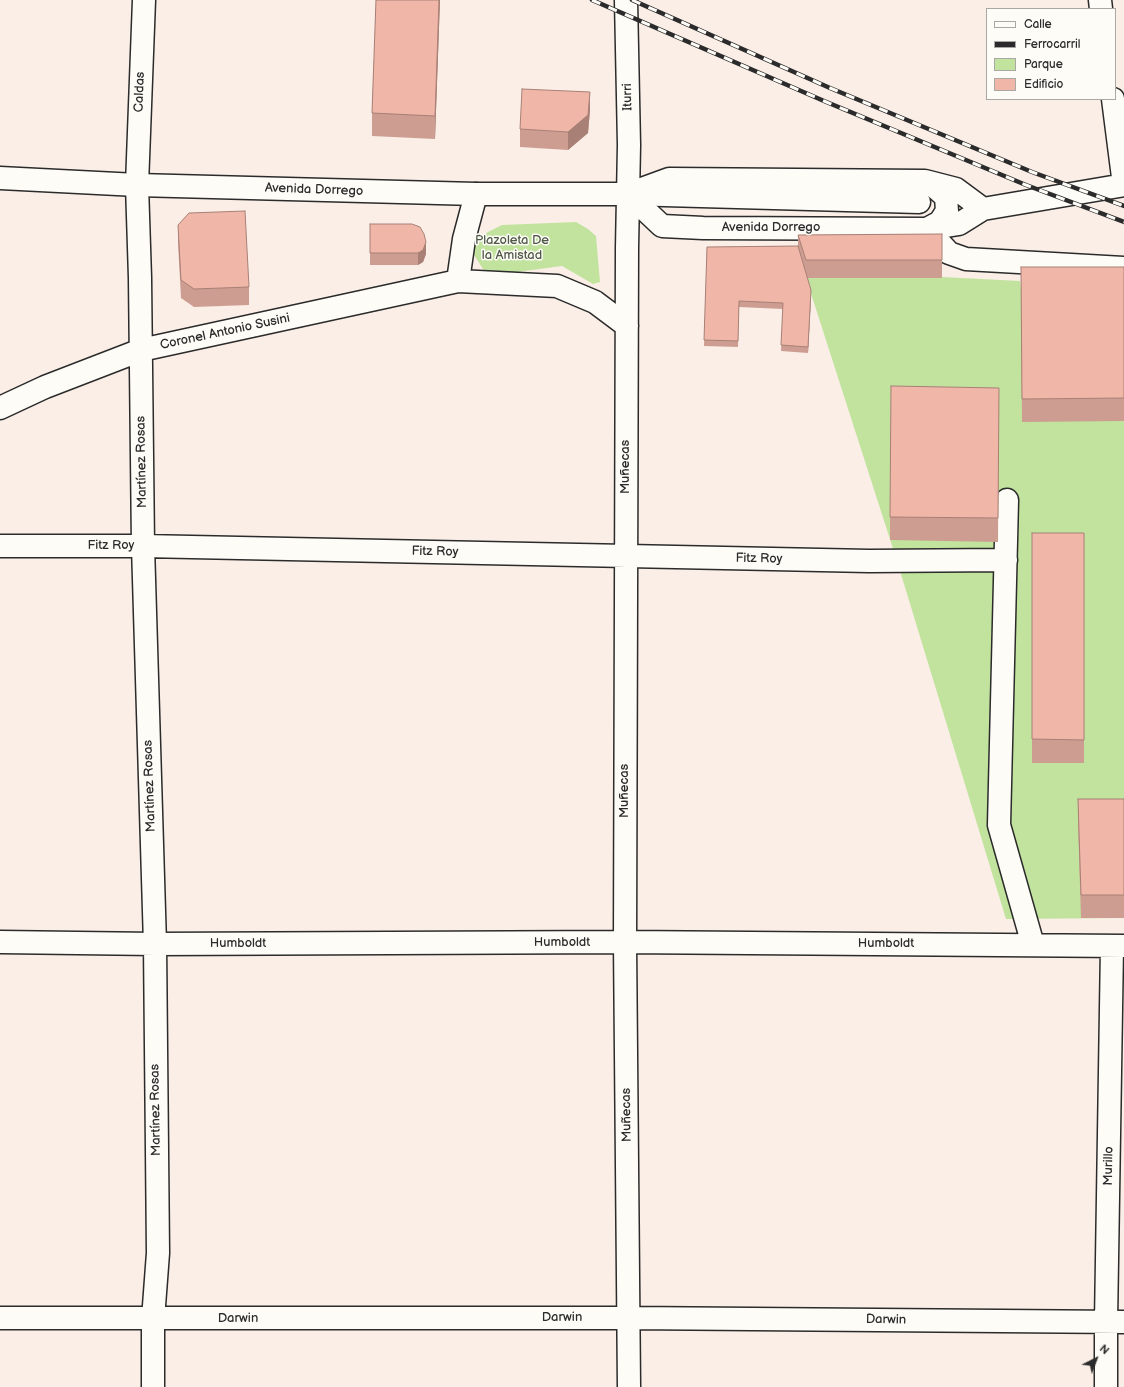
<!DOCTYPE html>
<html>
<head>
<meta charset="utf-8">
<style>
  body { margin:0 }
  #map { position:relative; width:1124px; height:1387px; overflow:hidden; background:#faeee7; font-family:"Balsamiq Sans",sans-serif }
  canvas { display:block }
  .legend { position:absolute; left:986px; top:8px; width:130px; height:92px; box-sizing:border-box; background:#fdfcf7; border:1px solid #a9a8a5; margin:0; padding:5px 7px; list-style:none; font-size:12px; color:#2b2b2b }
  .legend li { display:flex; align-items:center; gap:8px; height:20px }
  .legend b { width:20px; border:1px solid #a9a8a5 }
  .north { position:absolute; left:1076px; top:1339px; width:40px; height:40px; -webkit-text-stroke:3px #fdfcf7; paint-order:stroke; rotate:42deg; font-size:11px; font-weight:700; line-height:16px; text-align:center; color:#2b2b2b }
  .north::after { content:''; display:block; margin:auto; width:14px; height:18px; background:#2b2b2b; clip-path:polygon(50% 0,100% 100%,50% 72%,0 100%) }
</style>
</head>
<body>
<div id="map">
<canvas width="1124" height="1387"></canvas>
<ul class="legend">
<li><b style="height:5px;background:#fdfcf7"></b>Calle</li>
<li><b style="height:5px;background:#2b2b2b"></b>Ferrocarril</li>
<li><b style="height:11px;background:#c1e39d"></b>Parque</li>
<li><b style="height:11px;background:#f0b7a9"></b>Edificio</li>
</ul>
<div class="north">N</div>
</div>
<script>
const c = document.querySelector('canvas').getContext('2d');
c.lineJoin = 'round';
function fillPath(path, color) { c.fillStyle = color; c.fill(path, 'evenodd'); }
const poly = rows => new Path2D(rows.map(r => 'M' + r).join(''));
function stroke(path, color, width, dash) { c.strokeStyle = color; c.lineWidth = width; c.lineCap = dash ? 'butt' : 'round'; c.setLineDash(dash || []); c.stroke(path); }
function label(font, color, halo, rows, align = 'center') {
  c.font = font + ' "Balsamiq Sans",sans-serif'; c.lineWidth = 3; c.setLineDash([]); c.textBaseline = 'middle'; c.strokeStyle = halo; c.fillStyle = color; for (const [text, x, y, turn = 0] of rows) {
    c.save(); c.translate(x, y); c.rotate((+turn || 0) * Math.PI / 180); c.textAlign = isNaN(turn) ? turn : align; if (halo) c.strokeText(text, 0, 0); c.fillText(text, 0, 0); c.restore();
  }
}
fillPath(poly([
  [576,222,588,229,596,236,600,282,593,284,562,266,494,275,483,269,474,255,475,243,488,232,502,225],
  [942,277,1020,281,1021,290,1124,290,1124,918,1006,919,897,561,806,278]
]), '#c1e39d');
const minor = poly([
  [144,0,137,185,140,278,143,546,155,944,158,1253,153,1319,153,1387],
  [626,0,629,145,627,248,625,942,629,1387],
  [1100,0,1101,9],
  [1113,99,1124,185],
  [926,182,937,189,946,197,947,211,940,222,927,229],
  [628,194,662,226,703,228,927,229,959,224,983,209,1124,185],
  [628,194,669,179,925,181,956,189,983,209],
  [927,229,949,253,966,259,1124,268],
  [458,281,464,239,476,194],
  [0,408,45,387,141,350,458,281,557,286,595,302,627,326],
  [1007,500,999,825,1033,945],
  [0,546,143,546,869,561,1006,560],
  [0,942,155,944,625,942,1124,946],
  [0,1318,629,1318,1124,1322],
  [1106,1387,1106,1322,1112,946]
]);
const major = poly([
  [0,178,137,185,476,194,628,194,919,202]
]);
stroke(minor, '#2b2b2b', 25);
stroke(major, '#2b2b2b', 25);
stroke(minor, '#fdfcf7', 22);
stroke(major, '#fdfcf7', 22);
const rail = poly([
  [592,0,824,101,1026,185,1124,222],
  [632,0,830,88,1032,172,1124,206]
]);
stroke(rail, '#2b2b2b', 4.5);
stroke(rail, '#fdfcf7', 3, [9]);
fillPath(poly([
  [376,0,440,0,435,139,372,136,372,113],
  [590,110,588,133,568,150,520,147,520,129],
  [370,224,426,254,423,262,418,265,370,265],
  [178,225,249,287,249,305,194,307,181,298,178,243],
  [942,234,942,278,807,278,811,296,808,353,781,351,783,309,739,307,738,347,704,346,707,247,798,246,798,235],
  [1021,267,1124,267,1124,421,1022,422],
  [999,388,998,542,890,540,890,517],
  [1032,533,1084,533,1084,763,1032,763],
  [1078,799,1124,799,1124,918,1081,918,1078,822]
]), '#ce9d91');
fillPath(poly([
  [439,0,440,0,435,139,435,116],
  [590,92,590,110,588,133,568,150,568,132],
  [426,242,426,254,423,262,418,265,418,253],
  [811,290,811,296,808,353,808,347]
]), '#a88076');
const building = poly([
  [376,0,439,0,435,116,372,113,376,0],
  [522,89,590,92,588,115,568,132,520,129,522,89],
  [245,211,249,287,194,289,181,280,178,225,189,213,245,211],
  [370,224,412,224,420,227,424,234,426,242,423,250,418,253,370,253,370,224],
  [942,234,942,260,806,260,798,235,942,234],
  [798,246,811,290,808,347,781,345,783,303,739,301,738,341,704,340,707,247,798,246],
  [1021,267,1124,267,1124,398,1022,399,1021,267],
  [891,386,999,388,998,518,890,517,891,386],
  [1032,533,1084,533,1084,740,1032,739,1032,533],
  [1078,799,1124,799,1124,895,1081,895,1078,799]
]);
fillPath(building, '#f0b7a9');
stroke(building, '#a88076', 1);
label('13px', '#2b2b2b', '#fdfcf7', [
  ["Caldas",140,92,-88],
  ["Iturri",628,97,-91],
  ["Avenida Dorrego",314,190,2],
  ["Avenida Dorrego",771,228],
  ["Coronel Antonio Susini",225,332,-12],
  ["Martínez Rosas",142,462,-91],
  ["Muñecas",626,467,-90],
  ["Fitz Roy",111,546],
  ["Fitz Roy",435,552,1],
  ["Fitz Roy",759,559,1],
  ["Martínez Rosas",150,786,-92],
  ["Muñecas",625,791,-90],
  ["Humboldt",562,943],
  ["Humboldt",238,944],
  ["Humboldt",886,944],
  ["Martínez Rosas",156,1110,-91],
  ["Muñecas",627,1115,-91],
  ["Murillo",1109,1166,-89],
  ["Darwin",562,1318],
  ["Darwin",238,1319],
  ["Darwin",886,1320,1]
]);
label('13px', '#505948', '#fdfcf7', [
  ["Plazoleta De",512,241],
  ["la Amistad",512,256]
]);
</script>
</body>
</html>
